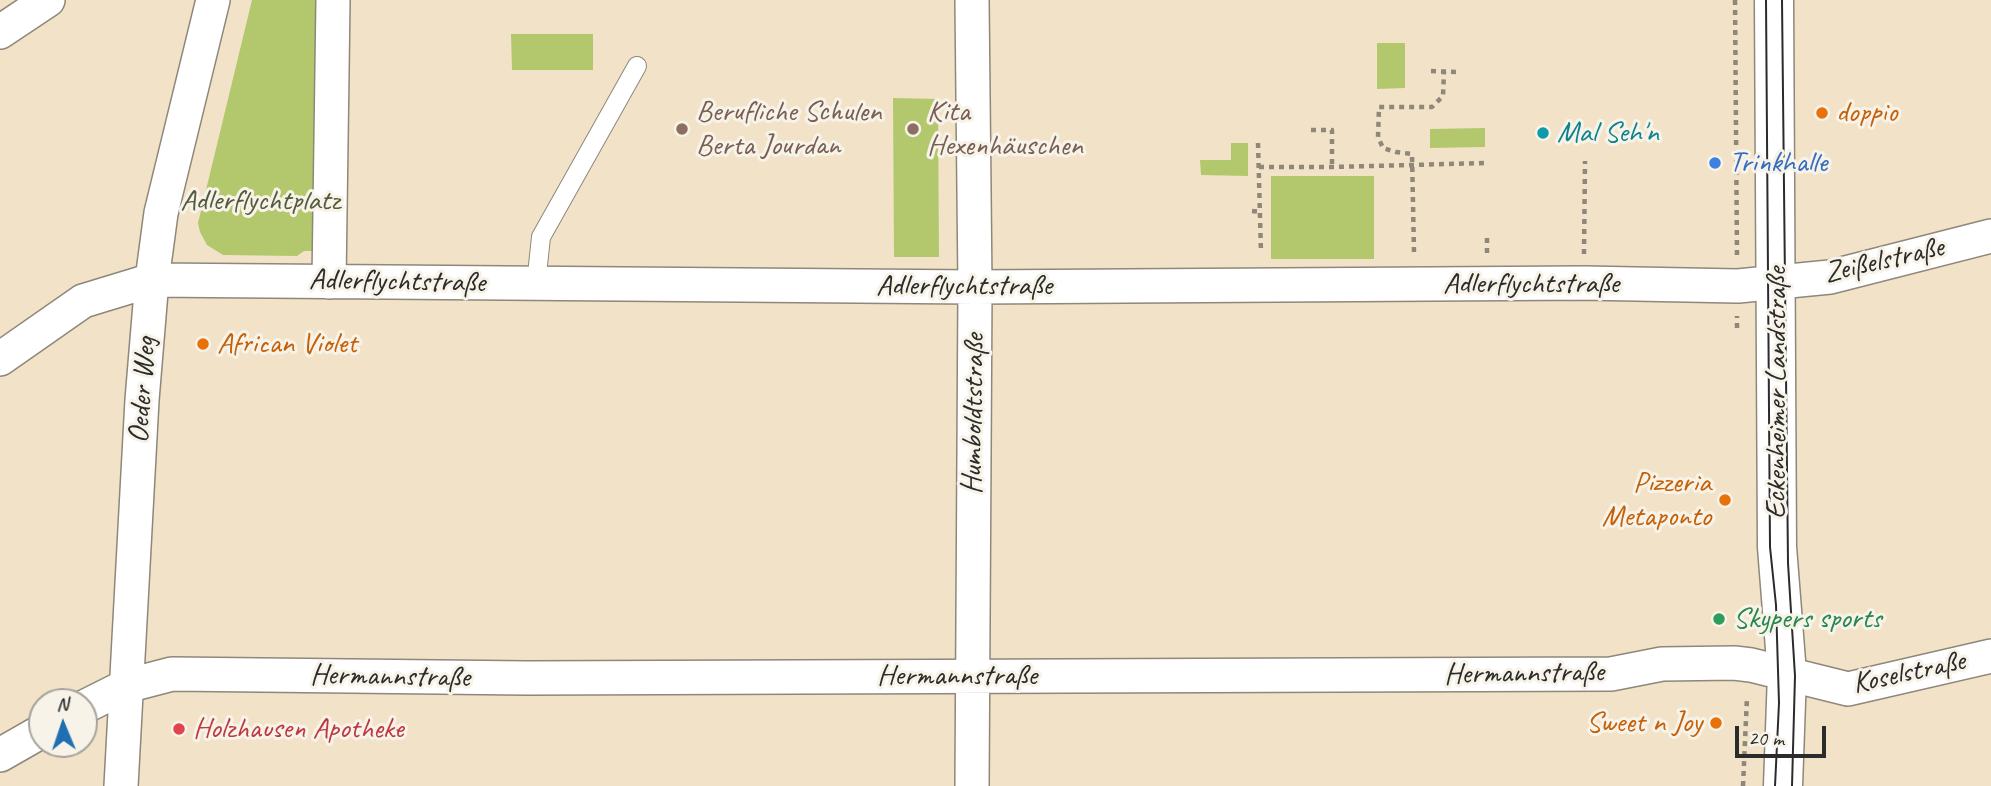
<!DOCTYPE html>
<html>
<head>
<meta charset="utf-8">
<style>
  body { margin:0 }
  #map { position:relative; width:1991px; height:786px; overflow:hidden; background:#f2e3c8; font-family:Caveat,sans-serif }
  canvas { display:block }
  .north { position:absolute; left:28px; top:688px; width:70px; height:70px; box-sizing:border-box; background:#f7f3e8; border:2px solid #a5a39c; border-radius:50%; rotate:358deg; font-size:19px; font-weight:700; line-height:28px; text-align:center; color:#2b2b2b }
  .north::after { content:''; display:block; margin:auto; width:24px; height:32px; background:#1f6fb2; clip-path:polygon(50% 0,100% 100%,50% 72%,0 100%) }
  .scale { position:absolute; left:1735px; top:726px; width:91px; height:32px; box-sizing:border-box; border:4px solid #2b2b2b; border-top:0; padding-left:9px; font-size:21px; line-height:24px; white-space:nowrap; color:#2b2b2b; -webkit-text-stroke:5px #f7f3e8; paint-order:stroke }
</style>
</head>
<body>
<div id="map">
<canvas width="1991" height="786"></canvas>
<div class="north">N</div>
<div class="scale">20 m</div>
</div>
<script>
const c = document.querySelector('canvas').getContext('2d');
c.lineJoin = 'round';
function fillPath(path, color) { c.fillStyle = color; c.fill(path, 'evenodd'); }
const poly = rows => new Path2D(rows.map(r => 'M' + r).join(''));
function stroke(path, color, width, dash) { c.strokeStyle = color; c.lineWidth = width; c.lineCap = dash ? 'butt' : 'round'; c.setLineDash(dash || []); c.stroke(path); }
function label(font, color, halo, rows, align = 'center') {
  c.font = font + ' Caveat,sans-serif'; c.lineWidth = 6; c.setLineDash([]); c.textBaseline = 'middle'; c.strokeStyle = halo; c.fillStyle = color; for (const [text, x, y, turn = 0] of rows) {
    c.save(); c.translate(x, y); c.rotate((+turn || 0) * Math.PI / 180); c.textAlign = isNaN(turn) ? turn : align; if (halo) c.strokeText(text, 0, 0); c.fillText(text, 0, 0); c.restore();
  }
}
fillPath(poly([
  [252,0,316,0,316,251,304,251,297,256,223,255,207,245,200,232,198,223],
  [511,34,593,34,593,70,512,70],
  [1377,43,1405,43,1405,88,1377,89],
  [893,98,938,99,939,257,894,257],
  [1485,128,1485,147,1430,148,1430,129],
  [1231,143,1248,143,1248,176,1201,175,1200,160,1231,160],
  [1271,176,1374,176,1374,259,1271,259]
]), '#b3c86c');
const service = poly([
  [536,284,541,237,637,66]
]);
const minor = poly([
  [972,0,975,287,972,786],
  [0,32,48,0],
  [329,282,333,0],
  [0,359,83,301,152,280,975,287,1584,283,1738,286,1830,277,1991,236],
  [84,707,126,686,172,674,527,678,1611,674,1662,664,1734,663,1751,665,1848,689,1991,656],
  [0,755,42,731],
  [121,786,142,400,152,280,161,213,213,0]
]);
const tertiary = poly([
  [1774,0,1777,547,1787,674,1783,786]
]);
stroke(service, '#8e877a', 20);
stroke(minor, '#8e877a', 36);
stroke(tertiary, '#8e877a', 41);
stroke(poly([
  [1735,0,1737,255],
  [1431,71,1457,72],
  [1311,130,1332,130,1332,167],
  [1258,143,1261,253],
  [1259,167,1332,167,1487,163],
  [1252,211,1261,212],
  [1487,238,1487,255],
  [1414,252,1412,154,1396,152,1383,148,1378,137,1379,107,1432,107,1443,96,1444,72],
  [1584,254,1585,161],
  [1737,328,1737,316],
  [1743,786,1747,697]
]), '#8e877a', 4.5, [5, 5]);
stroke(service, '#fff', 18);
stroke(minor, '#fff', 33);
stroke(tertiary, '#fff', 38);
stroke(poly([
  [1766,0,1770,547,1776,605,1779,703,1775,786],
  [1782,0,1788,563,1795,676,1792,786]
]), '#2b2b2b', 2);
for (const [x, y, r, color] of [
  [1822,113,7,"#e8710a"],
  [682,129,7,"#8d6e63"],
  [913,129,7,"#8d6e63"],
  [1543,133,7,"#0f9aa8"],
  [1715,163,7,"#3f7fe0"],
  [203,344,7,"#e8710a"],
  [1725,500,7,"#e8710a"],
  [1719,619,7,"#2e9e5b"],
  [1716,723,7,"#e8710a"],
  [179,729,7,"#e0444e"]
]) { const dot = new Path2D(); dot.arc(x, y, r, 0, 2 * Math.PI); c.fillStyle = color; c.fill(dot); stroke(dot, '#f7f3e8', 2.5); }
label('30px', '#785e54', '#f7f3e8', [
  ["Berufliche Schulen",696,112],
  ["Berta Jourdan",696,146],
  ["Kita",927,112],
  ["Hexenhäuschen",927,146]
], 'left');
label('30px', '#c56008', '#f7f3e8', [
  ["doppio",1836,113],
  ["African Violet",217,344],
  ["Pizzeria",1711,483,"right"],
  ["Metaponto",1711,517,"right"],
  ["Sweet n Joy",1702,723,"right"]
], 'left');
label('30px', '#0d838f', '#f7f3e8', [
  ["Mal Seh'n",1557,133]
], 'left');
label('30px', '#366cbe', '#f7f3e8', [
  ["Trinkhalle",1729,163]
], 'left');
label('30px', '#545a3e', '#f7f3e8', [
  ["Adlerflychtplatz",260,201]
]);
label('30px', '#2b2b2b', '#f7f3e8', [
  ["Zeißelstraße",1884,261,-13],
  ["Adlerflychtstraße",397,282,1],
  ["Adlerflychtstraße",1531,284],
  ["Adlerflychtstraße",964,286],
  ["Oeder Weg",143,390,-86],
  ["Eckenheimer Landstraße",1777,393,-90],
  ["Humboldtstraße",974,414,-89],
  ["Koselstraße",1909,673,-12],
  ["Hermannstraße",1524,674,-1],
  ["Hermannstraße",957,676],
  ["Hermannstraße",390,677,1]
]);
label('30px', '#27864d', '#f7f3e8', [
  ["Skypers sports",1733,619]
], 'left');
label('30px', '#be3a42', '#f7f3e8', [
  ["Holzhausen Apotheke",193,729]
], 'left');
</script>
</body>
</html>
